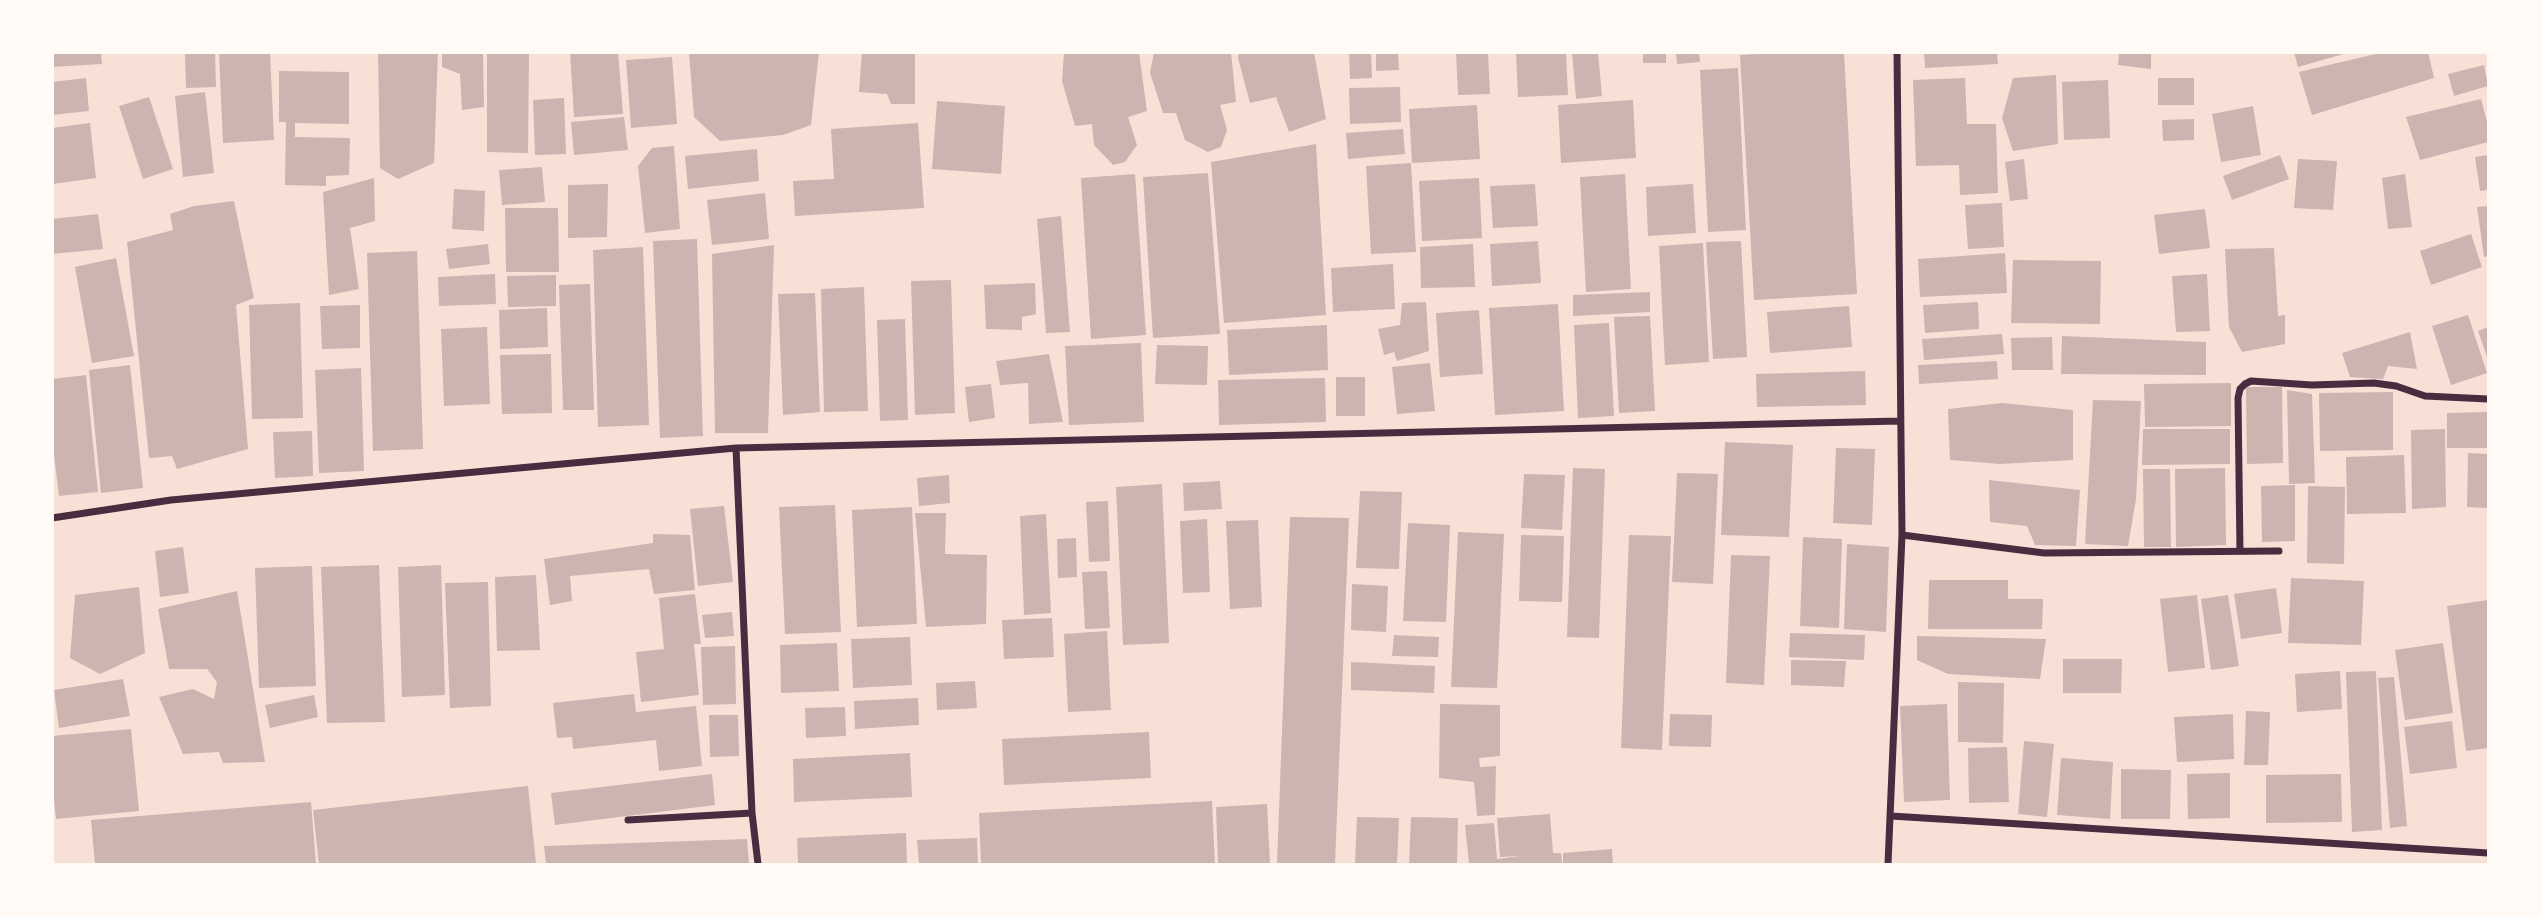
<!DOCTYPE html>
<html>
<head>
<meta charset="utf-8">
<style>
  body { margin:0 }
  #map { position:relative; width:2541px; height:917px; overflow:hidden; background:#f7e1d7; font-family:Montserrat,sans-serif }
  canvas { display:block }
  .frame { position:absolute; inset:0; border:54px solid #fffaf5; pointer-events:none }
</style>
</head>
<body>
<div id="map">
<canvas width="2541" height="917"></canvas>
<div class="frame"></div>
</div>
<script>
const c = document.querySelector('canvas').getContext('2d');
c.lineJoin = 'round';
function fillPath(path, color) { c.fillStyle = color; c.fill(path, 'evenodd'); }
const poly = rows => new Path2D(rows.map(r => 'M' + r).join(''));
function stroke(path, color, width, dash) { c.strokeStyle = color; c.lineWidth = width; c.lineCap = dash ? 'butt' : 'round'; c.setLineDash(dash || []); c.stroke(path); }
fillPath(poly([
  [52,52,101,52,102,64,52,67],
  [185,52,215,52,216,87,186,88],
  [219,52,270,52,274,140,223,143],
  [378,52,438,52,434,163,398,179,380,168],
  [442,52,483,52,484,107,462,110,460,74,442,67],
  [487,52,529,52,528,153,487,152],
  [570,52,618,52,623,114,574,117],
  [689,52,819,52,811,125,783,135,720,141,694,117],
  [862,52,915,52,915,104,891,104,887,94,859,92],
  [1064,52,1139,52,1147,111,1128,117,1137,145,1125,162,1113,165,1094,145,1092,124,1075,126,1062,81],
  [1154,52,1231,52,1236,102,1220,105,1227,130,1221,147,1208,152,1185,140,1176,113,1163,113,1150,73],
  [1239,52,1314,52,1326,119,1289,132,1276,97,1250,103,1238,58],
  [1349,52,1371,52,1372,78,1350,79],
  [1376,52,1398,52,1399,70,1376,71],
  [1456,52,1488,52,1490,94,1458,95],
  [1516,52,1566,52,1568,95,1518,97],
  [1572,52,1598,52,1602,96,1576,99],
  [1643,52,1666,52,1666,63,1643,63],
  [1676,52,1699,52,1700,62,1677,64],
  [1788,52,1844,52,1857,294,1754,300,1740,55],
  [1924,52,1997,52,1998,64,1925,68],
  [2119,52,2151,52,2151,69,2118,65],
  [2294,52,2347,52,2347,53,2298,67],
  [2384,52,2428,52,2434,78,2312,115,2299,72],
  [672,57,677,124,631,128,626,60],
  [2484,65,2488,86,2454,96,2448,74],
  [1738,68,1746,230,1708,232,1700,70],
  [279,71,349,72,349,124,295,123,295,137,350,138,349,175,326,176,326,186,285,185,286,122,279,122],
  [2056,75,2058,144,2013,151,2002,118,2013,78],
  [86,78,89,111,52,115,52,82],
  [1965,78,1967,124,1996,124,1998,193,1960,195,1959,165,1916,166,1913,80],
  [2158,78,2194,78,2194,105,2158,105],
  [2108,80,2110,138,2064,140,2062,82],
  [1400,87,1401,122,1350,124,1349,88],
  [205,92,214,173,183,177,175,96],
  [149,97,173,169,143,179,119,106],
  [564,98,566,154,535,155,533,100],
  [2481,99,2488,126,2488,142,2420,160,2406,117],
  [1633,100,1636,158,1561,163,1558,105],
  [937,101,1005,106,1001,174,932,169],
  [1477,105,1480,159,1412,163,1409,109],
  [2253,106,2261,155,2221,162,2212,114],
  [624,117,628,150,574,155,571,122],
  [2194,119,2194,140,2163,141,2162,120],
  [90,123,96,178,53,184,52,128],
  [918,123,924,208,795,216,793,181,834,179,831,129],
  [1403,129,1405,154,1348,159,1346,133],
  [1316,144,1326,315,1224,323,1211,162],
  [674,146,680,229,645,233,638,166,652,148],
  [757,149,759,181,688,189,685,156],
  [2280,155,2289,179,2232,200,2223,176],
  [2488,155,2488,190,2480,191,2475,157],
  [2024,159,2028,199,2010,201,2005,162],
  [2298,159,2337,161,2333,210,2294,208],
  [1411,163,1416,252,1371,254,1366,166],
  [542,167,545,202,502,205,499,170],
  [1208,173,1220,334,1153,338,1143,177],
  [1135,174,1146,335,1091,339,1081,178],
  [1625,174,1631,289,1586,292,1580,177],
  [2405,174,2412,227,2388,229,2382,178],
  [374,178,375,221,350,228,359,289,329,295,323,192],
  [1479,178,1482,238,1422,241,1419,181],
  [608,184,607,237,568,238,568,185],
  [1535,184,1538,226,1493,228,1490,186],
  [1693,184,1696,233,1648,236,1646,187],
  [454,189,485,191,484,231,452,229],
  [765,193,769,239,712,245,707,200],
  [234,201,254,298,236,305,248,449,177,469,172,456,149,458,127,242,173,230,170,214,194,206],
  [2002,203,2004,247,1968,249,1965,205],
  [2488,206,2488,256,2484,257,2477,207],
  [505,208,558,208,559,272,506,272],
  [2205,209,2210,248,2159,254,2154,215],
  [98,214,103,249,52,254,52,219],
  [1061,216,1070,332,1046,333,1037,219],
  [2471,234,2482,267,2431,285,2420,251],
  [697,239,703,436,660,438,653,241],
  [1538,241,1541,283,1492,286,1490,244],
  [1741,241,1747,357,1713,359,1706,242],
  [1703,243,1709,362,1665,365,1659,246],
  [488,244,490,264,449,269,446,249],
  [1473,244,1475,287,1421,288,1420,247],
  [774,245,768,433,715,433,712,254],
  [643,247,649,425,598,427,593,250],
  [2274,248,2278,316,2285,315,2285,344,2242,352,2229,327,2225,249],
  [417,251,423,449,373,451,367,253],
  [2005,253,2007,293,1920,297,1918,259],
  [116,258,134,356,92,363,75,267],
  [2013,260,2101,261,2100,324,2011,323],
  [1393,264,1395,309,1333,312,1331,268],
  [495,274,496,304,439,306,438,277],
  [2207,274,2210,331,2176,332,2172,276],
  [556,275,556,306,508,307,507,276],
  [951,280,955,413,915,415,911,281],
  [1035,283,1036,314,1022,317,1022,330,986,329,984,285],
  [590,284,594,410,563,410,559,285],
  [864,287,868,411,824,412,821,289],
  [1650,292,1650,312,1573,316,1573,295],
  [815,293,820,412,783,415,778,294],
  [1426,302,1429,351,1397,361,1394,352,1384,355,1378,329,1400,325,1402,303],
  [1978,302,1979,329,1925,333,1923,305],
  [300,303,303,418,252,419,249,305],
  [1558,304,1564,411,1495,415,1489,308],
  [360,305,360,348,322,349,320,306],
  [1849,306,1852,347,1770,353,1767,312],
  [547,308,548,347,500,349,499,310],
  [1479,310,1483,374,1440,377,1436,313],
  [2468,315,2487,373,2451,385,2432,326],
  [1650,316,1655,411,1619,413,1614,317],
  [905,319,908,420,880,421,877,320],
  [1609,323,1614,416,1578,418,1574,325],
  [1327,325,1328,370,1229,375,1227,330],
  [487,327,490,404,444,406,441,329],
  [2488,327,2488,360,2478,331],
  [2410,332,2417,369,2388,366,2383,379,2350,377,2342,353],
  [2002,334,2004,354,1924,360,1922,339],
  [2062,336,2206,342,2206,375,2061,374],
  [2052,337,2053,370,2012,370,2011,338],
  [1141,343,1144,422,1069,425,1065,346],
  [1157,345,1208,346,1207,385,1155,384],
  [551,354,552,413,502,414,500,355],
  [1049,354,1063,422,1029,424,1028,383,1000,385,996,361],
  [1997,361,1998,379,1919,384,1918,365],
  [1430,363,1435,411,1397,414,1392,367],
  [130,365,143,488,101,493,89,370],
  [361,368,364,471,319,473,315,370],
  [1865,371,1866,405,1757,407,1756,374],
  [86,375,98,492,59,496,52,439,52,379],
  [1336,377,1365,377,1365,416,1336,416],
  [1325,378,1326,422,1219,425,1218,380],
  [2231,383,2231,426,2145,427,2144,384],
  [991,384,995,418,969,422,965,387],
  [2246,387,2282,387,2283,463,2247,464],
  [2287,390,2312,394,2315,483,2289,484],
  [2393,392,2393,450,2320,451,2319,393],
  [2093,400,2141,401,2136,499,2128,546,2085,544],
  [2002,403,2073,410,2073,460,2000,464,1950,460,1948,409],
  [2488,412,2488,448,2447,448,2447,413],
  [2143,429,2230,429,2230,464,2142,465],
  [2445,429,2446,507,2412,509,2411,430],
  [312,431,313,476,275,478,273,432],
  [1725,442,1793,445,1789,537,1721,535],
  [1836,448,1875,449,1872,525,1833,523],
  [2468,453,2488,454,2488,508,2467,507],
  [2404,455,2406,513,2347,514,2346,457],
  [1573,468,1605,469,1599,638,1567,637],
  [2225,468,2226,545,2176,547,2175,469],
  [2143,469,2170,469,2171,547,2144,547],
  [1677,473,1718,474,1713,584,1672,582],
  [1524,474,1565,475,1562,530,1521,528],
  [949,475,950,503,919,506,917,478],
  [1989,480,2080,490,2076,546,2035,545,2027,526,1990,522],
  [1220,481,1222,509,1184,511,1183,483],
  [1162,484,1169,643,1123,645,1116,487],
  [2295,485,2295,541,2262,542,2261,486],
  [2308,486,2345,487,2344,564,2307,563],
  [1360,491,1402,492,1399,569,1356,568],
  [1108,501,1110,561,1089,562,1086,502],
  [835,505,841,632,785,634,779,507],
  [724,506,733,582,698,586,690,509],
  [912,507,917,624,857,627,852,510],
  [915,513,946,513,945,554,987,555,986,624,926,627],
  [1046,514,1051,613,1024,615,1020,516],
  [1290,517,1349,518,1335,864,1277,864],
  [1207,519,1210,592,1183,593,1180,521],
  [1258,520,1262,607,1230,609,1226,521],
  [1408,523,1450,525,1446,622,1403,621],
  [1458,532,1504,534,1497,688,1451,687],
  [653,534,690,535,695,590,654,594,649,569,570,576,572,601,550,605,544,559,653,543],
  [1521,535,1564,536,1562,602,1519,601],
  [1629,535,1671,536,1662,750,1621,748],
  [1803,537,1842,539,1839,628,1800,626],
  [1076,538,1077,577,1058,578,1057,539],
  [1847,544,1889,547,1886,632,1844,629],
  [183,547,189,593,160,597,155,551],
  [1731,555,1770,556,1764,685,1726,683],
  [379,565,385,722,327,723,321,567],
  [441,565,445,695,402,697,398,567],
  [312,566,316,686,259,688,255,568],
  [1107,571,1110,628,1085,629,1082,572],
  [536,575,540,650,497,651,495,577],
  [2291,578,2364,581,2361,645,2288,643],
  [1929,580,2008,580,2008,599,2043,599,2042,629,1928,629],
  [488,582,491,706,450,708,445,583],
  [1352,584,1388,586,1386,632,1351,630],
  [139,587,145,653,100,674,70,658,75,595],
  [2276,588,2282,633,2241,639,2234,594],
  [237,591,265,762,223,763,219,752,183,754,159,697,193,689,214,699,217,682,207,669,169,669,158,609],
  [695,594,701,644,694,644,699,695,641,702,636,652,664,649,659,598],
  [2197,595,2205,668,2168,672,2160,599],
  [2228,595,2239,666,2211,670,2201,599],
  [2488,600,2488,748,2466,751,2447,606],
  [732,612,734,636,705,638,702,615],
  [1052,618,1054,657,1004,659,1002,620],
  [1107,631,1111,710,1068,712,1064,634],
  [1790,633,1865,635,1864,660,1789,657],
  [1394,635,1439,637,1438,657,1392,656],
  [1917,636,2046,639,2040,679,1948,674,1917,660],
  [910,637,912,685,853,688,851,639],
  [837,643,839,691,781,693,780,645],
  [2443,643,2453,713,2405,720,2395,650],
  [735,646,736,704,703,705,701,647],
  [2063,659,2122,659,2121,693,2063,693],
  [1791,660,1846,661,1844,687,1791,685],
  [1351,662,1435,666,1434,693,1351,690],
  [2340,671,2342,709,2297,712,2295,674],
  [2376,671,2382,830,2352,832,2346,672],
  [2394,677,2407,826,2390,828,2378,678],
  [123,679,130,716,59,728,54,690],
  [975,681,977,708,937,710,936,683],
  [1958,682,2004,683,2003,743,1958,742],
  [634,694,636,712,696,706,702,766,659,771,656,740,573,749,572,737,557,738,553,703],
  [314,695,318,717,270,728,265,705],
  [918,698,919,725,855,729,854,701],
  [1440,704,1500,705,1500,756,1479,758,1480,767,1496,766,1495,815,1477,816,1474,782,1439,778],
  [1947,704,1950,800,1904,802,1900,706],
  [845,707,846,736,806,738,805,708],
  [2246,711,2270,712,2268,765,2244,765],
  [1670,714,1712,715,1711,747,1669,746],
  [2233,714,2234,759,2177,762,2174,717],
  [709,715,738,715,739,756,710,757],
  [2452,721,2457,768,2410,774,2404,727],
  [131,729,139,811,56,819,52,782,52,736],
  [1149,732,1151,778,1004,785,1002,739],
  [2024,741,2054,744,2047,817,2018,814],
  [2007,747,2009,802,1969,803,1968,748],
  [910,753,912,797,794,802,793,759],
  [2061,758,2113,762,2110,819,2057,815],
  [2121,769,2171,770,2170,819,2121,819],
  [2230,773,2230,818,2188,819,2187,774],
  [712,774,715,805,555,825,551,793],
  [2341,774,2342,822,2266,823,2266,775],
  [528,786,536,864,319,864,313,810],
  [1212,801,1215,864,981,864,979,813],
  [311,802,316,864,95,864,91,820],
  [1267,804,1270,864,1218,864,1216,807],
  [1550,814,1553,853,1561,853,1562,864,1469,864,1465,825,1494,823,1497,859,1520,856,1500,857,1497,818],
  [1357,817,1399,818,1397,864,1355,864],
  [1411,817,1458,818,1457,864,1409,864],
  [906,833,907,864,798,864,797,838],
  [977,838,978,864,919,864,917,840],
  [747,839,749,864,546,864,544,846],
  [1612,849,1613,864,1563,864,1563,853]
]), '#ccb4b1');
stroke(poly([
  [736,448,752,813,758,864],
  [52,518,171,500,736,448,1899,421],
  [1902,535,2044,553,2279,551],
  [2240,551,2238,398,2240,389,2245,384,2251,381,2312,385,2374,383,2396,386,2425,396,2488,399],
  [1891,816,2488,853],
  [628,820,752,813],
  [1888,864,1902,535,1897,52]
]), '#4a2c40', 7);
</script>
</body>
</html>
